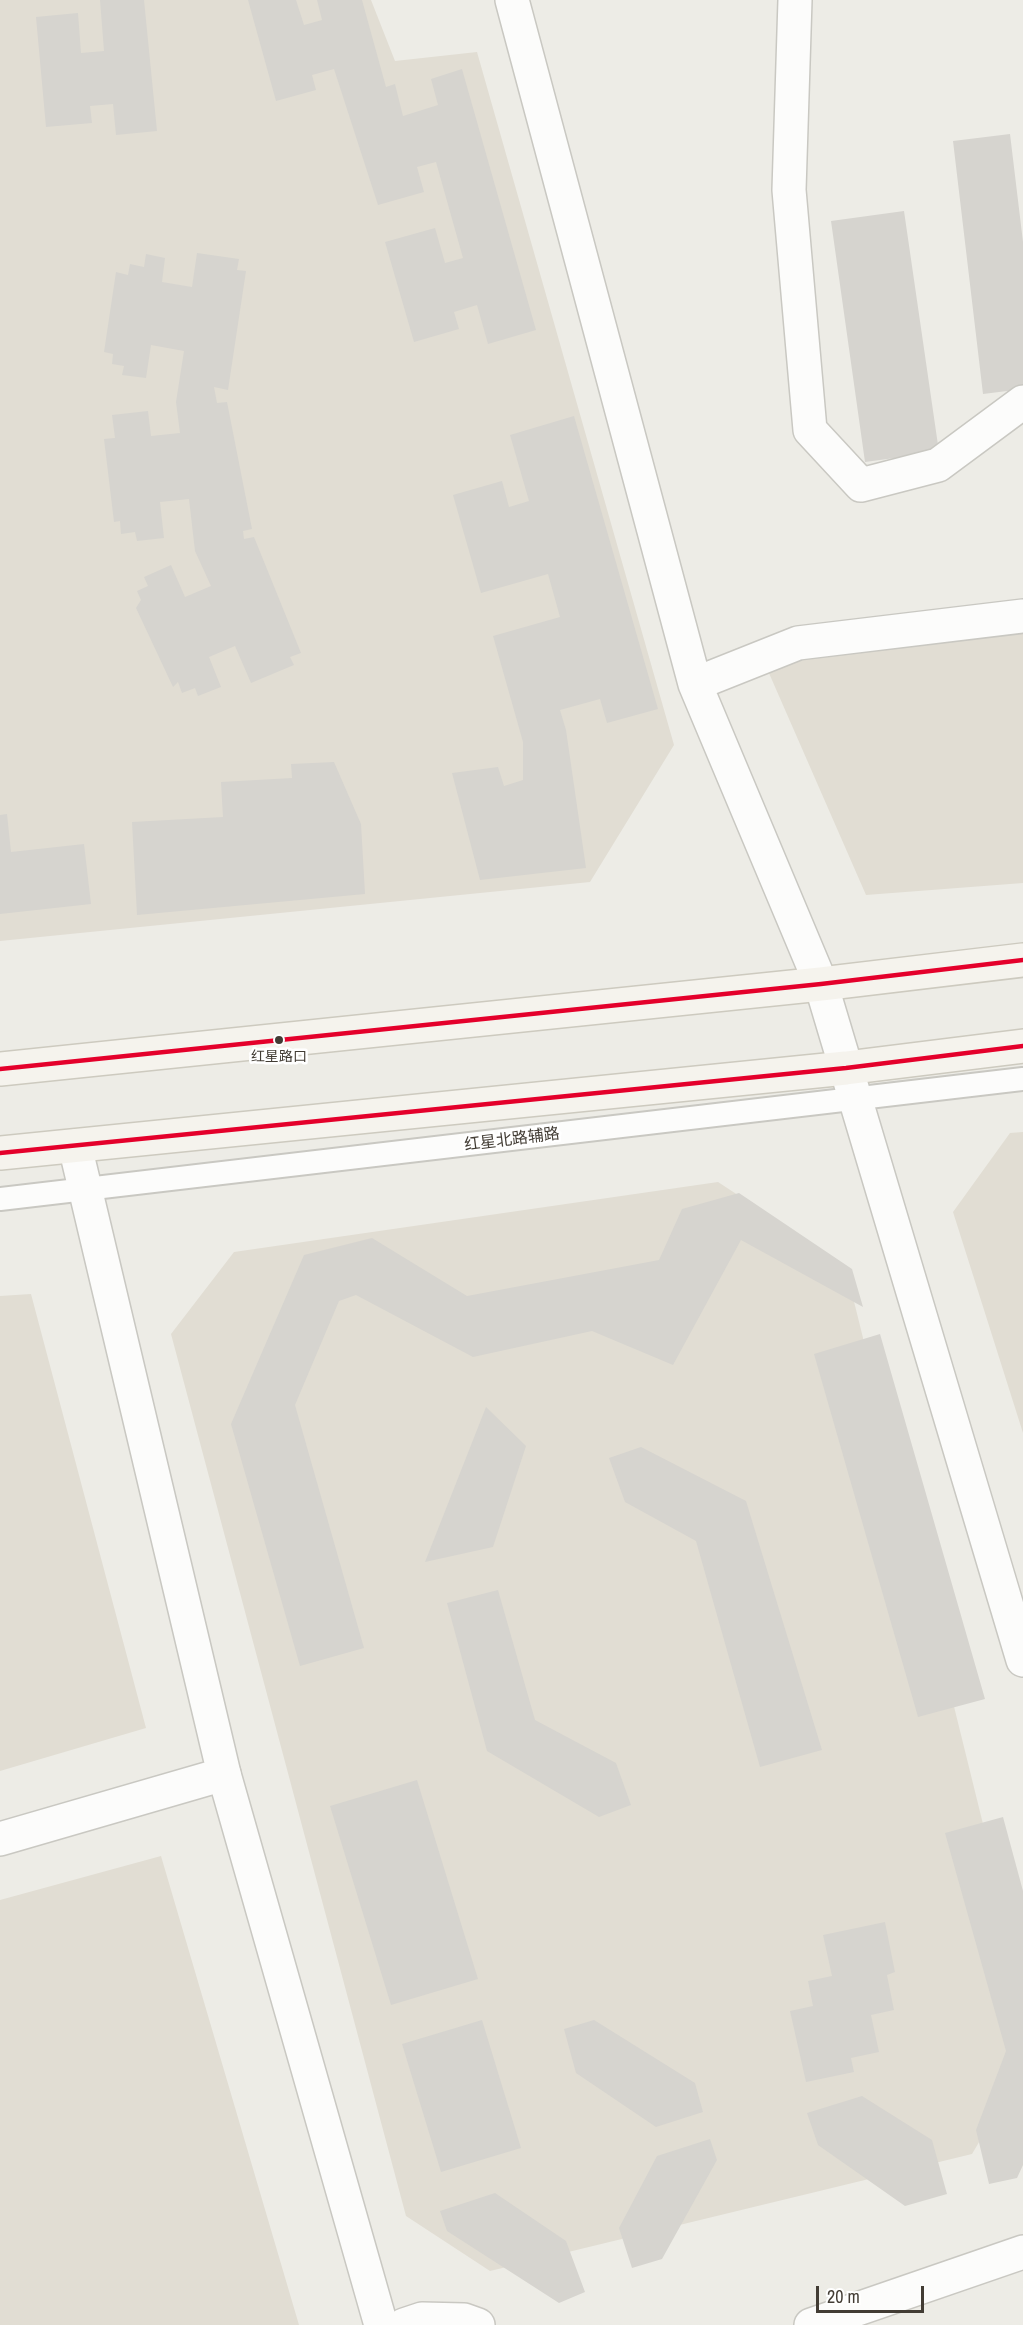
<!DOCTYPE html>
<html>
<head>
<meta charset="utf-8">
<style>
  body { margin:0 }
  #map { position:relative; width:1023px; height:2325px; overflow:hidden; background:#edece6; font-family:"Archivo Narrow",sans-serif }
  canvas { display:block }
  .scale { position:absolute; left:816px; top:2286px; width:108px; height:27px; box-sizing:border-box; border:3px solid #423c34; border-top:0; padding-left:8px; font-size:18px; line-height:21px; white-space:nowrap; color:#423c34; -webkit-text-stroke:4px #fff; paint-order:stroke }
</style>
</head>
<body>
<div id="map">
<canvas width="1023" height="2325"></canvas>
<div class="scale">20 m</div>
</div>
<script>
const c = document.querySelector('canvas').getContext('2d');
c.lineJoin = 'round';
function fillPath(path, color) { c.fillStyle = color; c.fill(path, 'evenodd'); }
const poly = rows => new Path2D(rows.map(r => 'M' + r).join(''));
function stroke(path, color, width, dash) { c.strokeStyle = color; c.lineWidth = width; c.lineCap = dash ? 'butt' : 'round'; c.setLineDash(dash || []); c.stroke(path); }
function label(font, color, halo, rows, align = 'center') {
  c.font = font + ' "Archivo Narrow","Noto Sans SC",sans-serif'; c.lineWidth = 5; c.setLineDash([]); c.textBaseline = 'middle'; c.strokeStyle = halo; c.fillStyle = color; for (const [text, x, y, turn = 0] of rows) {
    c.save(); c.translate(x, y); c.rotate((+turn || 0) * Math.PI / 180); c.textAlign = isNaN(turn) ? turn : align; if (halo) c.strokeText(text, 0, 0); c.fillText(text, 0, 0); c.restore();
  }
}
fillPath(poly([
  [0,0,371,0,395,61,477,52,674,745,590,882,0,941],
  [1023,632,1023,883,866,895,765,664],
  [1023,1132,1023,1433,953,1212,1010,1133],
  [718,1182,845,1265,1023,1986,1023,2068,972,2154,490,2271,406,2216,171,1334,234,1252],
  [31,1294,146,1728,0,1771,0,1296],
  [161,1856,299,2325,0,2325,0,1900]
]), '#e1ddd3');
fillPath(poly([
  [100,0,144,0,157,131,116,135,113,104,90,106,92,123,46,127,36,17,78,13,81,53,104,51],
  [248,0,296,0,304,25,322,20,317,0,362,0,386,87,395,84,403,116,438,105,431,79,462,69,536,330,488,344,477,305,454,312,459,329,414,342,385,242,435,228,445,263,463,258,436,162,417,167,424,192,378,205,334,69,312,75,316,90,276,101],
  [1010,134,1023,242,1023,389,983,394,953,141],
  [904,211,939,452,865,462,831,221],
  [197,253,239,259,237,270,246,271,228,390,214,387,217,403,227,402,252,529,243,531,244,539,254,537,301,653,290,657,294,665,251,683,235,646,209,657,221,687,198,696,195,688,182,693,178,682,173,687,136,608,141,600,137,591,148,586,144,577,171,565,185,597,211,586,195,551,189,499,160,502,164,538,137,541,135,532,121,534,120,521,114,522,104,439,115,438,112,415,148,411,151,436,180,433,176,402,184,351,151,345,146,378,122,375,124,366,112,364,113,354,104,352,116,272,128,275,130,264,144,267,146,254,165,258,162,282,192,287],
  [574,416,658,709,607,723,600,699,560,710,566,730,586,868,480,880,452,773,498,767,504,786,523,780,523,742,493,636,560,617,548,574,481,593,453,495,502,481,509,507,529,501,510,435],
  [334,762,361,824,365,894,137,915,132,822,223,817,221,782,292,778,291,764],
  [7,814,11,852,84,844,91,904,0,914,0,815],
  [739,1193,852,1269,863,1307,741,1240,673,1365,592,1331,473,1357,356,1295,339,1301,295,1405,364,1648,300,1666,231,1424,304,1255,372,1238,467,1296,659,1260,682,1209],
  [880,1334,985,1699,918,1717,814,1354],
  [486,1407,526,1446,493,1547,425,1562],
  [641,1447,746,1501,822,1750,760,1767,696,1541,625,1502,609,1458],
  [498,1590,535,1720,616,1763,631,1805,599,1817,487,1751,447,1603],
  [417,1780,478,1979,391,2005,330,1806],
  [1003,1817,1023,1891,1023,2165,1017,2178,989,2184,976,2130,1006,2051,945,1833],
  [885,1922,895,1972,887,1975,894,2010,871,2015,879,2052,851,2058,854,2072,806,2082,790,2011,813,2006,808,1981,832,1976,823,1935],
  [482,2020,521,2148,441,2172,402,2044],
  [594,2020,695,2083,703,2112,656,2127,576,2073,564,2029],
  [862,2096,932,2140,947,2194,905,2206,818,2145,807,2113],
  [710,2139,717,2160,662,2259,632,2268,619,2228,657,2156],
  [495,2193,566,2241,585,2292,559,2303,447,2231,440,2211]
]), '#d6d4cf');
const service = poly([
  [0,1199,1023,1079]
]);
const pedestrian = poly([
  [224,1774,381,2325],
  [404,2325,422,2319,464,2320,478,2325],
  [811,2325,1023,2252]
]);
const minor = poly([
  [512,0,695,684,821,984,1023,1660],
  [795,0,789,190,810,430,861,485,938,465,1023,402],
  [695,684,798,643,1023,616],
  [0,1839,224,1774,75,1146]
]);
const secondary = poly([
  [0,1069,821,984,1023,960],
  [0,1153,846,1068,1023,1046]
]);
stroke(service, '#c9c8c2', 26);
stroke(pedestrian, '#c9c8c2', 36);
stroke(minor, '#c9c8c2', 36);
stroke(secondary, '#cdcabf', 36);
stroke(service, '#fcfcfb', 22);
stroke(pedestrian, '#fcfcfb', 33);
stroke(minor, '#fcfcfb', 33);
stroke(secondary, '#f5f3ed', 33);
stroke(poly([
  [0,1069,821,984,1023,960],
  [0,1153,846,1068,1023,1046]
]), '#e4002b', 4.5);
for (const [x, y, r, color] of [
  [279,1040,5,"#423c34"]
]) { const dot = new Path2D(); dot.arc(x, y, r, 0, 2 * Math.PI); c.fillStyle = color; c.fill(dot); stroke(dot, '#fff', 2); }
label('14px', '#423c34', '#fff', [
  ["红星路口",279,1057]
]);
label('16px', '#423c34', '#fff', [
  ["红星北路辅路",512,1140,-7]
]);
</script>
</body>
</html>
